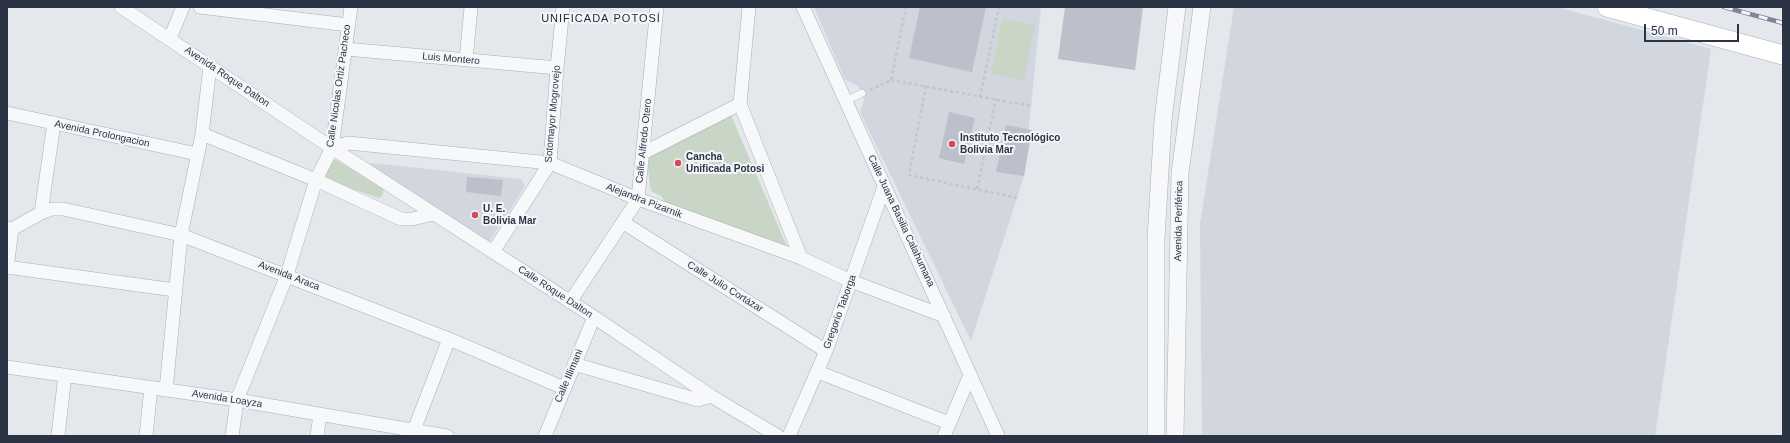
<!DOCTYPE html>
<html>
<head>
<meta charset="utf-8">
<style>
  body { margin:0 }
  #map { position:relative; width:1790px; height:443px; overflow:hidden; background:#e4e7ec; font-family:Helvetica,sans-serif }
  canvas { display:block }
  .frame { position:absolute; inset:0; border:8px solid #2b3445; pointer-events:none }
  .scale { position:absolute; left:1644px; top:24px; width:95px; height:18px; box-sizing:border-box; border:2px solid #2b3445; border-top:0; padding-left:5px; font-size:12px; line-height:14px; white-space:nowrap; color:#2b3445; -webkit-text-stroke:3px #f4f6f9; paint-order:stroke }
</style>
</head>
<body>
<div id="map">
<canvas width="1790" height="443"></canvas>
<div class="frame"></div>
<div class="scale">50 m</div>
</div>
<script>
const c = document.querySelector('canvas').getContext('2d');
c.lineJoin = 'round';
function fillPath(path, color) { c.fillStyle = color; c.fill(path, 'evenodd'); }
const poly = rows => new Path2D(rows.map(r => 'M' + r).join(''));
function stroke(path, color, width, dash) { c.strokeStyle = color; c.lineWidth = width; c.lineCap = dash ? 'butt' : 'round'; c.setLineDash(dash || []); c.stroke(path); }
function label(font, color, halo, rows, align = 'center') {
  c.font = font + ' Helvetica,sans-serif'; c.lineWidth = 4; c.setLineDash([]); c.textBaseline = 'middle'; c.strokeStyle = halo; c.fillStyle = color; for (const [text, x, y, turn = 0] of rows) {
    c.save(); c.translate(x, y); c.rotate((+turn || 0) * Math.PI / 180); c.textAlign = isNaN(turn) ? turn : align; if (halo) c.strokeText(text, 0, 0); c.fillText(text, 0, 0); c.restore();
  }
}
fillPath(poly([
  [814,7,1041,7,1024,176,971,341,860,112,864,100,862,93,858,86,845,80],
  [1234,7,1557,7,1711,49,1655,436,1202,436,1200,224],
  [371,163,521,179,525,186,487,245,370,166]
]), '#d2d6de');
fillPath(poly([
  [1002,19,1035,25,1024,80,991,74],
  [731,115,787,247,671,210,661,196,651,191,646,155],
  [336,160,384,189,382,196,379,198,326,180,325,177,331,161]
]), '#c9d6c5');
fillPath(poly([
  [920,7,986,7,972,72,909,58],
  [1065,7,1143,7,1135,70,1058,59],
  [949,112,975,118,964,164,939,158],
  [1006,125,1032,130,1024,176,996,172],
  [467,177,503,180,501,196,466,192]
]), '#bbc0ca');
const service = poly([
  [846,101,862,93]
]);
const minor = poly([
  [121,7,332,148,594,317,711,396,778,436],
  [200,7,348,25],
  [749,7,740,104,801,258],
  [803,7,998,436],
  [170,38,183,7],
  [346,49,557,68],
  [466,60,471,7],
  [7,113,197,154],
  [202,134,316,180,401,219,412,219,434,214],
  [332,148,348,143,550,163,638,199,801,258,851,281,944,316],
  [643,153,740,104],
  [41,213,54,123],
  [624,223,826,351],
  [7,228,12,229,41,213,52,209,63,209,181,235,449,339,564,388],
  [493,252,550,163,557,68,563,7],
  [7,267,175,290],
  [7,268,12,229],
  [570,302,638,199,657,7],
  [574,364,698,400,711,396],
  [7,367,237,400,447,436],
  [818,372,949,423],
  [166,390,181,235,202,134,210,67],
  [414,430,449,339],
  [58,436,65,375],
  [146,436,151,387],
  [232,436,237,400,287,275,316,180,332,148,351,7],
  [317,436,320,415],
  [545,436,594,317],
  [789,436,826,351,884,187],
  [944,436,970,375]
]);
const tertiary = poly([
  [1156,436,1156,239,1163,120,1177,7],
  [1175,436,1180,173,1202,7]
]);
const secondary = poly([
  [1607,7,1783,55]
]);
stroke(service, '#a9aeb7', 8);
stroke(minor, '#a9aeb7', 14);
stroke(tertiary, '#a9aeb7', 18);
stroke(secondary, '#a9aeb7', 20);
stroke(poly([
  [891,80,1031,106],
  [926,86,909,175,1018,198],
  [870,90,891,80,906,7],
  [980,97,999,7],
  [977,189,996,99]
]), '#c2c5cb', 2.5, [3, 3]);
stroke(service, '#f7f8fa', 7);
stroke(minor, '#f7f8fa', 13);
stroke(tertiary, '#f7f8fa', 17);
stroke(secondary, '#fff', 19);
const rail = poly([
  [1724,7,1783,23]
]);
stroke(rail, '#7d8696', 4.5);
stroke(rail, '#f4f6f9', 3, [9]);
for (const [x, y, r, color] of [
  [952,144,4,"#d1495b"],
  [678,163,4,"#d1495b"],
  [475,215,4,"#d1495b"]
]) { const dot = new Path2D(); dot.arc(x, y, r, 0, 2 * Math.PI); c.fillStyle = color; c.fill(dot); stroke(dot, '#f4f6f9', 1.5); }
label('10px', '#2b3445', '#f4f6f9', [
  ["Luis Montero",451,59,5],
  ["Avenida Roque Dalton",227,77,34],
  ["Calle Nicolas Ortiz Pacheco",339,86,-82],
  ["Sotomayor Mogrovejo",553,114,-85],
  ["Avenida Prolongacion",102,134,12],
  ["Calle Alfredo Otero",644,141,-84],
  ["Alejandra Pizarnik",644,201,21],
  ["Calle Juana Basilia Calahumana",901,221,65],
  ["Avenida Periférica",1179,221,-89],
  ["Avenida Araca",289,276,21],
  ["Calle Julio Cortázar",725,287,32],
  ["Calle Roque Dalton",555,292,33],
  ["Gregorio Taborga",840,312,-70],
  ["Calle Illimani",569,376,-67],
  ["Avenida Loayza",227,399,9]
]);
label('bold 10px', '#2b3445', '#f4f6f9', [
  ["Instituto Tecnológico",960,138],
  ["Bolivia Mar",960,150],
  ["Cancha",686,157],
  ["Unificada Potosi",686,169],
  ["U. E.",483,209],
  ["Bolivia Mar",483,221]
], 'left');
c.letterSpacing = '1px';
label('11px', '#1d2536', '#f4f6f9', [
  ["UNIFICADA POTOSÍ",601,19]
]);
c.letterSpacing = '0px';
</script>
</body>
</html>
